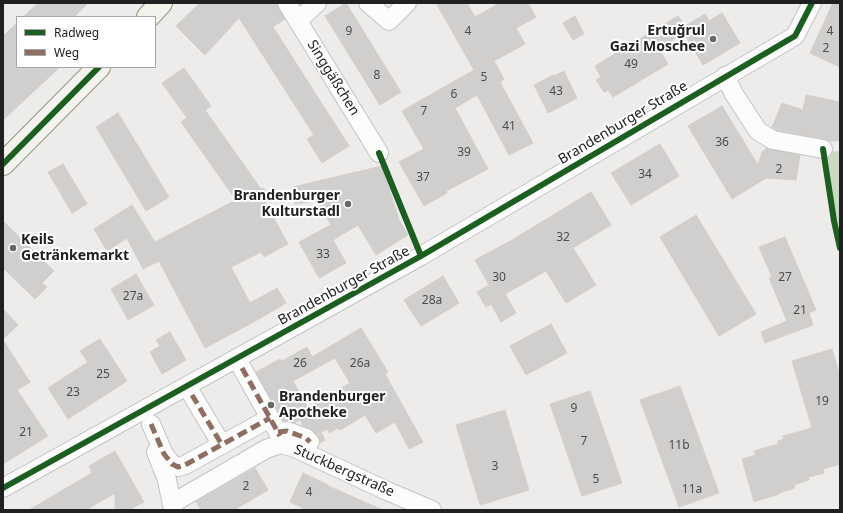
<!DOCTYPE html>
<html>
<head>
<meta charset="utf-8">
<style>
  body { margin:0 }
  #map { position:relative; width:843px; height:513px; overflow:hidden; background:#eeecea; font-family:"Noto Sans",sans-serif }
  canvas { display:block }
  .frame { position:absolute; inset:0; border:4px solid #202020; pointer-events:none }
  .legend { position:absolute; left:16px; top:16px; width:140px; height:52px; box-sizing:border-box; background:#fff; border:1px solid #a6a6a6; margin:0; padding:5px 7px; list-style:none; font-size:12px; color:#202020 }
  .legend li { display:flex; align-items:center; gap:8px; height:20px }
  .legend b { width:20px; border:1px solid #a6a6a6 }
</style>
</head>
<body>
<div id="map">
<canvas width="843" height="513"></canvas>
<div class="frame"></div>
<ul class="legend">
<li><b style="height:5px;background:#1b5e20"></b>Radweg</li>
<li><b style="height:5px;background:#8d6e63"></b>Weg</li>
</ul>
</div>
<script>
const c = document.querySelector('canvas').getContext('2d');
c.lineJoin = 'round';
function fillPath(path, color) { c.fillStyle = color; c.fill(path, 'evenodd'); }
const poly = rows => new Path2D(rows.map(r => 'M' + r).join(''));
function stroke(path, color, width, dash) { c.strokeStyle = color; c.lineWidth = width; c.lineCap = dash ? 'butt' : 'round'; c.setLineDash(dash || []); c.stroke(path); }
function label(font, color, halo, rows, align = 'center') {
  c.font = font + ' "Noto Sans",sans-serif'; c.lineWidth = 4; c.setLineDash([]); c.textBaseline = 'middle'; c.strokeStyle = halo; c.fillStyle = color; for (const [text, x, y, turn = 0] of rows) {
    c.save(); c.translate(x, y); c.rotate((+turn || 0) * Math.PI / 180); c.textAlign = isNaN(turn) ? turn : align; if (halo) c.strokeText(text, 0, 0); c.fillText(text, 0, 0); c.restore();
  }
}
fillPath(poly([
  [840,151,840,236,836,220,827,152]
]), '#c9d9c2');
const building = poly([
  [38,3,88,3,74,17,23,17,38,3],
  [200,3,277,3,278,8,285,19,273,27,349,146,322,163,307,139,314,135,239,18,205,55,176,26,200,3],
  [346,3,401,92,380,105,325,16,346,3],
  [436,3,467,3,475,17,500,3,528,3,536,17,516,28,525,44,494,61,504,79,500,82,533,143,509,155,477,95,455,108,488,169,446,191,447,193,424,206,399,162,424,149,402,111,474,70,436,3],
  [833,3,840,3,840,67,810,53,833,3],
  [722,13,740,43,703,65,684,33,659,49,668,64,613,97,608,90,604,92,596,80,601,77,595,66,678,16,685,26,705,14,709,21,722,13],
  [575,16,584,34,573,40,563,23,575,16],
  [17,23,17,67,60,67,3,120,3,36,17,23],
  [184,68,211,106,205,110,261,189,264,188,269,200,265,202,288,244,264,257,261,252,231,267,250,303,277,288,286,303,259,319,205,348,159,261,143,269,127,238,107,251,94,229,132,205,155,242,236,200,181,122,187,118,162,83,184,68],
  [564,71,577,98,548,113,534,85,553,75,554,76,564,71],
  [806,95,840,102,840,141,829,141,825,139,777,130,772,127,782,103,803,110,806,95],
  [722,106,758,165,762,152,767,148,800,155,796,180,766,178,732,199,688,126,722,106],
  [118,113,169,197,146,211,96,127,118,113],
  [660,144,679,176,631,205,611,173,660,144],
  [63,164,87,204,72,213,48,172,63,164],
  [382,166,399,220,408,235,376,255,358,225,333,240,346,263,319,278,299,242,331,225,317,201,295,204,293,187,382,166],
  [591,192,611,225,573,248,596,285,566,303,546,271,505,294,516,313,501,322,491,304,486,307,477,292,489,285,475,260,512,240,591,192],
  [696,215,756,314,719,336,660,237,696,215],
  [3,221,54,271,42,283,47,287,35,299,3,268,3,221],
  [785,237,816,310,809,313,813,325,765,343,761,332,787,321,769,278,772,277,759,247,785,237],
  [136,274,154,305,128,320,111,289,136,274],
  [443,276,459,303,421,326,404,300,443,276],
  [3,309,18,325,3,339,3,309],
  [551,324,567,353,526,375,510,346,551,324],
  [361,328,388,372,385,374,423,442,409,449,395,422,376,433,365,415,340,430,338,428,329,433,327,429,321,432,325,440,320,443,320,439,317,435,310,428,303,426,300,420,294,423,284,421,256,372,280,359,282,361,307,347,312,357,361,328],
  [335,358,350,383,308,408,293,381,335,358],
  [170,332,186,360,162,374,150,352,160,346,156,340,170,332],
  [100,339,127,381,68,419,48,388,88,362,80,351,100,339],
  [3,340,30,382,17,390,48,436,3,464,3,340],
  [832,349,840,376,840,464,823,469,824,473,808,477,809,480,794,485,795,488,779,493,779,494,754,502,742,459,756,455,754,451,778,444,778,441,784,439,783,436,812,428,792,361,832,349],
  [680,386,719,493,679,507,640,400,680,386],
  [590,391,622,483,582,496,550,404,590,391],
  [505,410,529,490,480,505,456,425,505,410],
  [115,451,144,502,128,510,115,510,115,493,86,510,29,510,92,473,89,466,115,451],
  [255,468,268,490,234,510,201,510,196,502,255,468],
  [303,473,328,485,328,486,383,510,307,510,290,502,303,473]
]);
fillPath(building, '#d1cfcd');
stroke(building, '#d1cecc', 1);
const street = poly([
  [287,3,379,153],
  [368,3,389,21,407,3],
  [298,21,317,3],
  [725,76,734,94,758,131,773,140,823,149],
  [242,368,280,436],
  [192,395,222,445],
  [151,424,164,454,172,464,178,467,185,465,270,418],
  [278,432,287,431,306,438,310,442],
  [156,452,167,480,173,510],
  [3,488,421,256,795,36,812,3],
  [173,503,266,449,281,444,295,448,387,491,432,510]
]);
const secondary = poly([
  [148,17,161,3],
  [3,164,99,67]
]);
stroke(street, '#c4c3c2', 20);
stroke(secondary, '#949684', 24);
stroke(street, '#fcfcfc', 18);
stroke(secondary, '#f2f3ed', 22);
stroke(poly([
  [242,368,280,436],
  [192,395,222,445],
  [151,424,164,454,172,464,178,467,185,465,270,418],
  [278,432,287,431,306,438,310,442]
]), '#8d6e63', 5, [10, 5]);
stroke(poly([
  [823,149,834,221,840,248],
  [379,153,421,256],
  [3,164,99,67],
  [3,488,421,256,795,36,812,3]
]), '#1b5e20', 6);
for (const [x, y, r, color] of [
  [713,39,4,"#686767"],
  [348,204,4,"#686767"],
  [13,248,4,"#686767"],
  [271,405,4,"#686767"]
]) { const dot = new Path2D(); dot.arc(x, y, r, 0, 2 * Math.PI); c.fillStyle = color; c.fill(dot); stroke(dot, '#fff', 1.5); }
label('12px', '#4c4c4b', null, [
  ["9",349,32],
  ["4",468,32],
  ["4",830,32],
  ["2",826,49],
  ["49",631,65],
  ["8",377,76],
  ["5",484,78],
  ["43",556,92],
  ["6",454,95],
  ["7",424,112],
  ["41",509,127],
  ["36",722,143],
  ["39",464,153],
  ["2",779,170],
  ["34",645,175],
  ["37",423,178],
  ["32",563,238],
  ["33",323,255],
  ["30",499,278],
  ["27",785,278],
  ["27a",133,297],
  ["28a",432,301],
  ["21",800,311],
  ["26",300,364],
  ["26a",360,364],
  ["25",103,375],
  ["23",73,393],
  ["19",822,402],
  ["9",574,409],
  ["21",26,433],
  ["7",584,442],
  ["11b",679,446],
  ["3",495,467],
  ["5",596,480],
  ["2",246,487],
  ["11a",692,490],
  ["4",309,493]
]);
label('bold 14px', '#202020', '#fff', [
  ["Ertuğrul",705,31],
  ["Gazi Moschee",705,47],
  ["Brandenburger",340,196],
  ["Kulturstadl",340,212],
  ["Keils",21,240,"left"],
  ["Getränkemarkt",21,256,"left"],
  ["Brandenburger",279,397,"left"],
  ["Apotheke",279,413,"left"]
], 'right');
label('14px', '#202020', '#fff', [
  ["Singgäßchen",333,78,58],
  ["Brandenburger Straße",623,123,-31],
  ["Brandenburger Straße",344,286,-29],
  ["Stuckbergstraße",344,471,24]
]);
</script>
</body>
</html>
